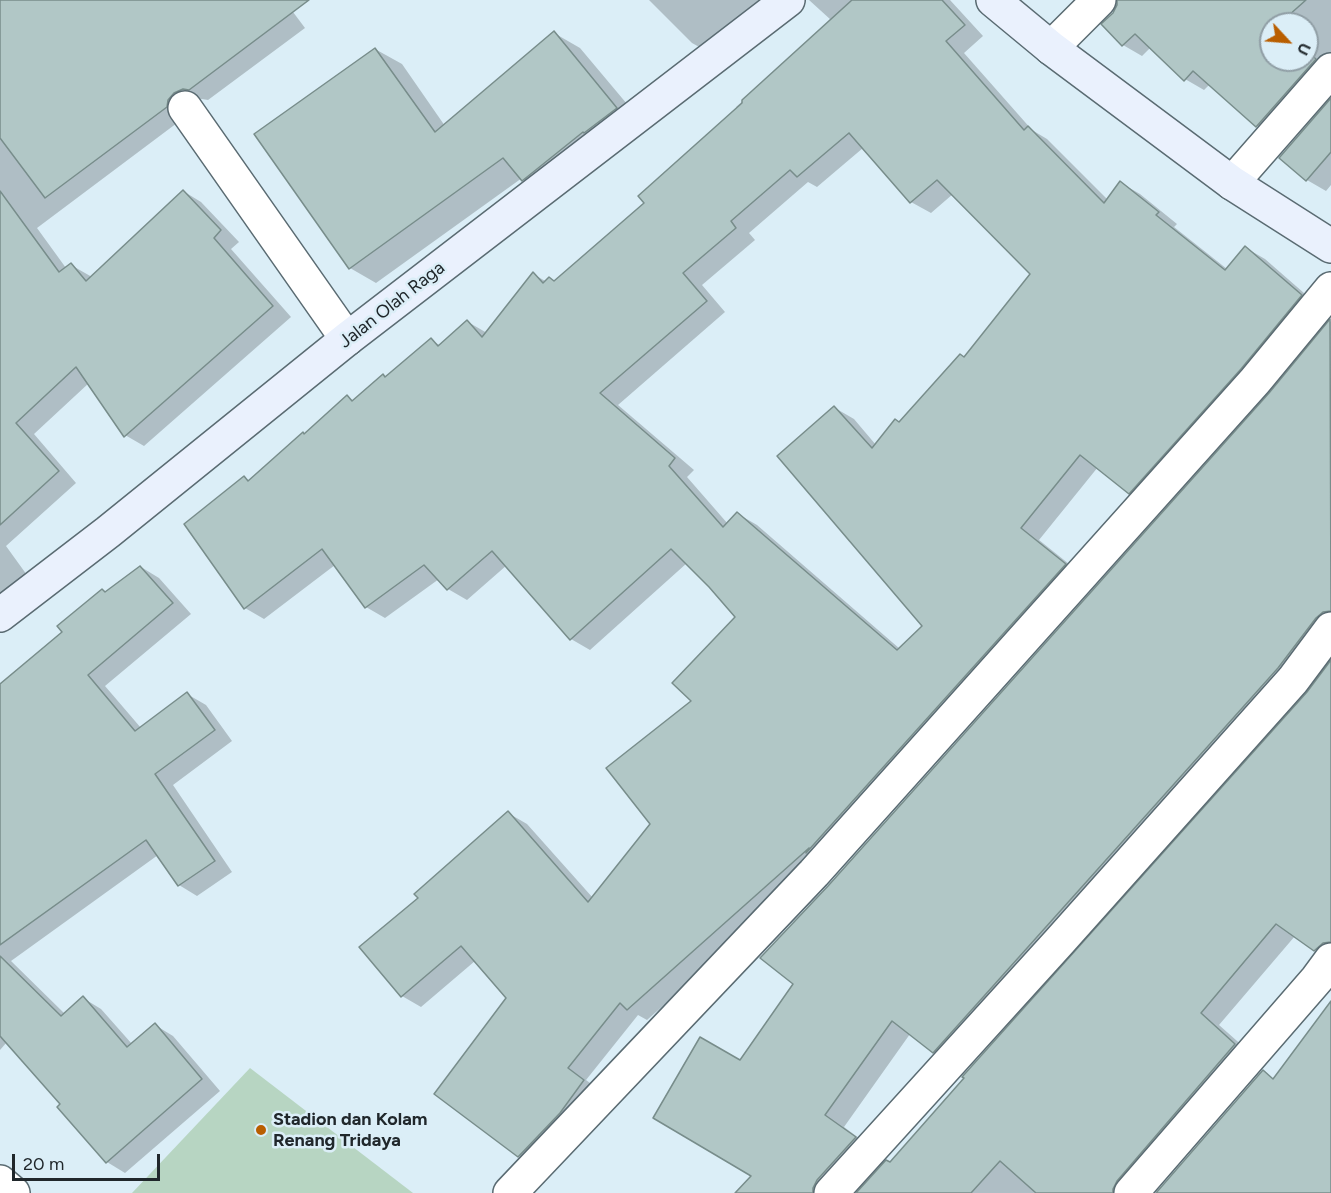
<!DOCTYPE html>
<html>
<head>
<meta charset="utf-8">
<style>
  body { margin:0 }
  #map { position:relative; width:1331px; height:1193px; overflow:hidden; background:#dbeef7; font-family:Figtree,sans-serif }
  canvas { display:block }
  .north { position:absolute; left:1259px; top:12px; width:60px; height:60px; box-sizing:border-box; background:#dbeef7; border:2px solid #909ea5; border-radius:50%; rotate:116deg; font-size:16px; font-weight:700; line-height:24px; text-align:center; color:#20272b }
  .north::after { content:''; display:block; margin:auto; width:21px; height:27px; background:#b95e00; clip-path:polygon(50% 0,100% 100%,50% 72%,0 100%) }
  .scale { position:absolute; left:12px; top:1154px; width:148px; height:27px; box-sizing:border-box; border:3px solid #20272b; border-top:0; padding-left:8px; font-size:18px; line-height:21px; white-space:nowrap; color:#20272b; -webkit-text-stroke:4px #dbeef7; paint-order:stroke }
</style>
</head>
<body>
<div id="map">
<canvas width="1331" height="1193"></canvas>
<div class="north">U</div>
<div class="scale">20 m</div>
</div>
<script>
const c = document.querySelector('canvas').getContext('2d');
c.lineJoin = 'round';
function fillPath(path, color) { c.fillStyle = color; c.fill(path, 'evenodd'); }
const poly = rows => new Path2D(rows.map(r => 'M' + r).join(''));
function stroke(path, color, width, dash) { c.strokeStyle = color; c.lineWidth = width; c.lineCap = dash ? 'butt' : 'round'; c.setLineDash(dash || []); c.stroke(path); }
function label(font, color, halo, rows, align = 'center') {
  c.font = font + ' Figtree,sans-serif'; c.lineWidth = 5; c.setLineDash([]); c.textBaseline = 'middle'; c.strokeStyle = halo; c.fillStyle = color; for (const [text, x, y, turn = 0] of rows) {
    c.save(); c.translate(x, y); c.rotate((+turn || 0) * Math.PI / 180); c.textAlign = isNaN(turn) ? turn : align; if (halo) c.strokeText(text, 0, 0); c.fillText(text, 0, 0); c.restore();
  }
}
fillPath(poly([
  [250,1068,413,1193,132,1193]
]), '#b7d5c2');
fillPath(poly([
  [0,0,284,0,305,28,208,100,202,99,193,103,185,117,37,228,66,268,71,265,92,277,183,191,201,202,239,242,231,249,291,317,144,446,125,435,89,383,34,434,76,483,6,546,32,582,0,605],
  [649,0,764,0,712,54,692,43],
  [809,0,950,0,983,36,964,53,1032,130,1047,139,1108,200,1121,183,1140,194,1177,224,1174,227,1227,269,1246,248,1265,259,1320,307,1149,504,1129,493,1098,467,1039,540,1084,576,825,862,647,1020,638,1015,586,1080,602,1092,538,1167,519,1156,508,997,475,961,421,1007,402,996,420,898,508,813,527,824,593,898,652,824,693,701,738,617,687,563,590,650,571,639,507,565,467,600,448,589,439,579,385,618,366,607,335,565,264,619,245,608,186,524,244,478,251,481,348,397,354,401,386,378,431,340,441,346,468,322,487,333,533,274,547,282,555,282,646,203,737,108,736,107,831,20],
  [863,148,911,202,931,213,953,194,1032,274,965,358,900,423,876,445,854,419,835,408,924,626,900,649,757,525,738,514,728,524,687,477,694,470,618,405,725,312,702,285,755,240,749,233,808,182,817,187],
  [1119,0,1331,0,1331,74,1276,136,1257,125,1210,84,1204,90,1185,79,1151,47,1142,56,1123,45,1103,24,1113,14,1118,6],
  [1271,24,1307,24,1307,60,1271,60],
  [554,33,580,48,643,123,550,194,522,178,376,283,350,268,375,49,402,64,445,126],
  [1331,101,1331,185,1326,191,1307,180,1281,158],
  [1331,321,1331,635,953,1063,933,1052,910,1034,844,1127,875,1150,836,1193,737,1193,753,1176,740,1062,795,984,829,887,1270,394],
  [141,567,159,578,191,614,105,686,141,728,187,694,206,705,232,741,173,785,232,872,197,896,179,885,158,855,11,961,65,1014,83,998,101,1009,132,1044,155,1025,173,1036,220,1091,125,1173,107,1162,62,1105,7,1042,0,1050,0,683,1,685,107,593],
  [1331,663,1331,960,1295,936,1219,1025,1254,1056,1193,1099,1111,1193,858,1193,890,1164,1308,693]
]), '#0003');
const building = poly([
  [0,0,309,0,189,90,183,89,174,93,168,100,167,107,45,198,0,138,0,0],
  [852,0,942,0,965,25,946,41,1024,130,1028,126,1104,203,1120,181,1159,212,1156,215,1225,270,1245,246,1302,295,1241,369,1129,494,1080,455,1021,528,1066,564,806,853,809,848,627,1010,620,1003,568,1068,584,1080,560,1113,518,1157,434,1094,506,998,461,946,401,997,359,947,418,898,414,894,508,811,588,902,650,824,606,768,691,701,672,683,735,617,709,587,671,549,570,640,492,551,447,590,424,565,365,608,322,549,244,609,184,524,244,476,248,481,303,432,304,434,347,395,352,401,383,374,385,377,431,338,438,346,467,320,482,337,533,272,543,283,549,277,554,281,644,203,638,196,742,103,742,100,852,0],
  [849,133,910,203,937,180,1030,274,964,357,960,354,899,422,895,419,872,448,834,406,777,456,922,626,897,650,737,512,723,527,669,466,675,458,600,393,707,301,683,273,736,228,731,221,790,170,797,177,849,133],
  [1117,0,1306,0,1279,24,1271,24,1271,60,1307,60,1307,51,1316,59,1256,127,1193,71,1184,81,1135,34,1122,46,1101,24,1113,13,1117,5,1117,0],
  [554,31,617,108,584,133,583,132,522,181,503,158,349,269,254,134,375,48,435,132,554,31],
  [1331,98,1331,152,1306,181,1279,158,1331,98],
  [183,190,221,230,214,238,273,306,124,437,76,367,16,423,59,471,0,525,0,191,59,272,71,263,86,281,183,190],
  [1330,319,1331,611,1323,612,1316,618,1278,668,933,1053,892,1021,825,1115,856,1137,817,1180,813,1188,813,1193,735,1193,751,1176,653,1118,700,1037,740,1060,793,984,760,958,828,886,1269,393,1330,319],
  [140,566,173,603,88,675,135,731,187,692,215,730,155,774,215,861,178,886,146,840,0,945,0,684,62,632,57,626,102,589,105,592,140,566],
  [1331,660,1331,942,1323,943,1314,951,1276,924,1201,1013,1235,1044,1117,1181,1113,1189,1113,1193,1036,1193,1000,1161,971,1193,856,1193,886,1160,890,1162,964,1078,962,1077,1307,692,1331,660],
  [0,956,61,1016,83,996,127,1047,155,1023,202,1079,106,1163,57,1107,60,1104,0,1036,0,956],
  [1331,1001,1331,1193,1156,1193,1263,1070,1273,1079,1331,1001]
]);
fillPath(building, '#b1c7c6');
stroke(building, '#788d8b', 1.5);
const street = poly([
  [1051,48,1099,0],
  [185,108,347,339],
  [1232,183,1331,70],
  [0,1182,13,1193],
  [510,1193,814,873,1255,381,1331,289],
  [831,1193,1059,942,1293,680,1331,629],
  [1131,1193,1317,979,1331,960]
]);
const secondary = poly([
  [993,0,1051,48,1232,183,1331,246],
  [0,615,108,532,347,339,788,0]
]);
stroke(street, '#5a6b72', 36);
stroke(secondary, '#5a6b72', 36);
stroke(street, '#fff', 33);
stroke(secondary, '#eaf1fd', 33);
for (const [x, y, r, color] of [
  [261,1130,6,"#b95e00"]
]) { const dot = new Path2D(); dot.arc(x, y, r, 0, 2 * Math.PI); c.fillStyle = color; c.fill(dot); stroke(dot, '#dbeef7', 2); }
label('18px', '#20272b', '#dbeef7', [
  ["Jalan Olah Raga",392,305,-38]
]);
label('bold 18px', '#20272b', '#dbeef7', [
  ["Stadion dan Kolam",273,1120],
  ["Renang Tridaya",273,1141]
], 'left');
</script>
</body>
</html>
